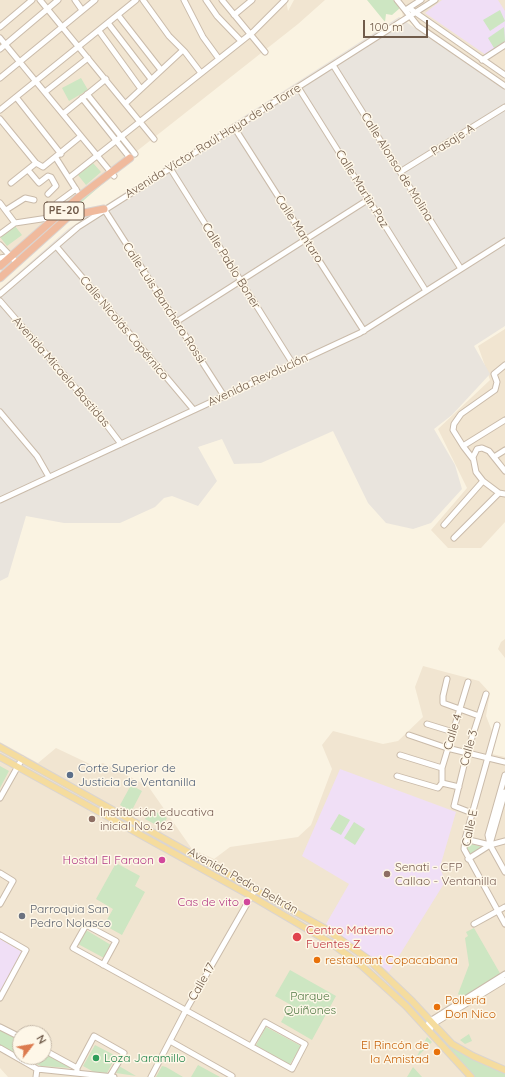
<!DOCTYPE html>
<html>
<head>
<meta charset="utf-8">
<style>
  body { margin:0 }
  #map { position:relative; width:505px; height:1077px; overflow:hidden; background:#faf3e2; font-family:Quicksand,sans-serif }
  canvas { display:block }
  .north { position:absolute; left:12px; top:1025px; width:40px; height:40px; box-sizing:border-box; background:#fef7e8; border:1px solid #c5b9a9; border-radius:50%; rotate:59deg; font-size:11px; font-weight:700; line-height:16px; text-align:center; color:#705b4a }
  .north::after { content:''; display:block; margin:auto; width:14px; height:18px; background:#dc7b4f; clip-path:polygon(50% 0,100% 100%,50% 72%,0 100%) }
  .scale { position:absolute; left:363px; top:20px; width:65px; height:18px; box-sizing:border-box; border:2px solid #705b4a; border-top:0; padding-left:5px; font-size:12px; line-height:14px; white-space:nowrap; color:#705b4a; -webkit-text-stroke:3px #fef7e8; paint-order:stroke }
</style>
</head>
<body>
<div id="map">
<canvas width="505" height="1077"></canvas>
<div class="north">N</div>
<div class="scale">100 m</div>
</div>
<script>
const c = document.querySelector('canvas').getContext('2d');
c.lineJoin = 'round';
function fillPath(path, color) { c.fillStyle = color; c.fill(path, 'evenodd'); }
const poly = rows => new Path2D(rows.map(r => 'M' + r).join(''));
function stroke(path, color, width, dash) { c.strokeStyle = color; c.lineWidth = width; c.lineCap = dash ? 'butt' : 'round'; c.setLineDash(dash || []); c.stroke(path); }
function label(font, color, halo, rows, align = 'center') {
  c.font = font + ' Quicksand,sans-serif'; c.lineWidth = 3; c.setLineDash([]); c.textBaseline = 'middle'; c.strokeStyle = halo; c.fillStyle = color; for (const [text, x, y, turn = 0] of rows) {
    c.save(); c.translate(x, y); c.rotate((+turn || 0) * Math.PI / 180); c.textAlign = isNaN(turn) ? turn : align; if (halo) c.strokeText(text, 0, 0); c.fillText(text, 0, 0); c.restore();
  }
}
fillPath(poly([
  [0,0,286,0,288,11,294,0,325,0,298,24,123,162,0,264],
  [396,0,505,0,505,89,403,17,401,7],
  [505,329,505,522,481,548,448,548,431,530,467,488,438,429,490,380,478,346],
  [505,639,505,658,498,649,501,642],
  [423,666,479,681,490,693,486,716,496,741,492,754,505,757,505,1077,8,1077,0,1068,0,742,38,763,56,748,94,766,103,763,148,786,192,849,214,859,230,847,298,837,311,825,332,769,322,745,333,731,383,744,398,741,423,717,415,687],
  [20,1033,44,1033,44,1057,20,1057]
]), '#f1e5d1');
fillPath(poly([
  [399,17,505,90,505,326,474,346,490,374,452,415,434,429,455,465,462,489,431,523,413,529,386,523,368,503,333,431,261,463,234,464,222,439,198,447,217,481,198,506,172,496,164,498,155,507,120,523,64,523,26,516,8,577,0,581,0,289,68,229]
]), '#e9e4dd');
fillPath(poly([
  [442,0,498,0,505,11,505,43,486,55,425,13],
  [340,769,456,812,440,867,445,882,389,972,326,924,349,884,302,856],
  [0,939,22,952,0,992]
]), '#f0dff6');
fillPath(poly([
  [367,0,393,0,400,8,392,15,386,14,385,22],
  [500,10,505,21,490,31,483,20],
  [504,27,505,41,494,48,488,38],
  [81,78,88,90,69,101,62,88],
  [93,163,101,172,86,185,78,175],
  [105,179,106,181,30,247,30,245,44,231],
  [15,226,22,235,7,246,0,237],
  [0,766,9,771,0,788],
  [131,785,142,791,131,812,120,805],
  [151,809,167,818,162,828,145,819],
  [339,814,350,820,341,835,330,829],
  [354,822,365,829,355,845,344,838],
  [467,843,482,847,482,848,468,855,465,845],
  [116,863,140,876,135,886,145,892,122,935,104,925,113,909,96,899],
  [474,928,501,975,463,998,458,994,469,965,465,938,468,936,466,932],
  [86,930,111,945,104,958,78,944],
  [290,970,336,996,312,1040,281,1022,291,1005,275,996],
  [266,1027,301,1046,289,1066,255,1047],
  [0,1029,20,1040,20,1056,0,1046],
  [439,1032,443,1038,505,1071,505,1077,473,1077,435,1035],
  [469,1034,472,1041,465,1044,460,1040],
  [427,1037,432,1042,416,1058],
  [95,1045,116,1056,107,1073,94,1072,83,1066],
  [44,1053,71,1068,41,1066,21,1057,44,1057],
  [198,1065,220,1077,191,1077],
  [119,1066,136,1076,116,1073],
  [162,1066,166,1067,183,1077,156,1077],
  [413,1067,422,1077,407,1077]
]), '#cde6c2');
const minor = poly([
  [40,0,154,139],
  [75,0,82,10],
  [143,0,169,36,185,52,201,73],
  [184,0,203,37,219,59],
  [206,0,217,16,241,41],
  [222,0,265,52],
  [397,0,418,26,505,86],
  [409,8,505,75],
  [407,9,421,0],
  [118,15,161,70],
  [234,15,252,0],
  [108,23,151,79],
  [0,27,32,0],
  [99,31,141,89],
  [0,38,114,176],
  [0,49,58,0],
  [482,60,505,45],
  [333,65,461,269],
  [0,78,95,0],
  [298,87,426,291],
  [45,92,88,58],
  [87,94,135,154],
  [16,97,61,154],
  [82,98,130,158],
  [126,103,183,50],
  [0,110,136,0],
  [63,114,106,79],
  [0,119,36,163,43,167,81,136],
  [234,127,364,331],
  [56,158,77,191],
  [170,168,293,364],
  [28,170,39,183,48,176,51,177,56,186,48,194],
  [400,172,505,107],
  [69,178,253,32,285,0],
  [11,183,36,163],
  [0,203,15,223],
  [104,209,224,396],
  [6,210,25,198,34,200],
  [0,234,15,223,48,218,54,213,57,203,76,189],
  [0,245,17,263],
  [56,246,193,409],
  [0,258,11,256],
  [0,294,78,227,435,0],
  [0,301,99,415,121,444],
  [176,322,369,199],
  [0,412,37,456,49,477],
  [463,446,505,420],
  [494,457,505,450],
  [473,459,463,446,453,430,454,424,461,414,495,390,497,382,494,374,505,365],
  [505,471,489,451,482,448,477,449,473,457,476,472,483,481,499,493,505,494],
  [0,500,360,333,505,241],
  [444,525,483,481],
  [454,538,499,493],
  [447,679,443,696,443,703,479,716],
  [427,724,453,732],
  [497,725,465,839,464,849,505,924],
  [409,735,447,748,505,762],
  [400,755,442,768],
  [505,775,488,835,490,845,505,872],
  [397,776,438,788,442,783],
  [442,783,442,768,468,682],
  [442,783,459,787],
  [0,798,22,759],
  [472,813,454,806,467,753,486,694],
  [465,839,490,845],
  [490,844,505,792],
  [468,859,490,845,505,841],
  [0,873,13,881,0,904],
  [474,924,505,907],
  [0,935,26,950,0,998],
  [103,965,116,941,86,925,73,948,292,1069,305,1044,265,1022,251,1046],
  [0,1027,20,1037],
  [426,1028,430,1021,505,974],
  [429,1031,433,1024,505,980],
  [170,1041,232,1076,231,1077],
  [0,1048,37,1069,114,1077],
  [44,1050,77,1068],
  [77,1073,77,1068,94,1036,124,1053,110,1076],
  [36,1077,37,1069],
  [151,1077,186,1010,256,888]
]);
const major = poly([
  [0,747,324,928,368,959,412,1001,452,1044,473,1056,505,1070],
  [0,757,251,896,331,943,362,966,406,1006,471,1077]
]);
const highway = poly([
  [0,266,80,196,130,158],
  [0,278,69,216,104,209]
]);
stroke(minor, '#cabbaa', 7);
stroke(major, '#dad4d0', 8);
stroke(highway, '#dad4d0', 9);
stroke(minor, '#fff', 5);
stroke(major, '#f5dc9e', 6);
stroke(highway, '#f0ba9d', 7);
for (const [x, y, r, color] of [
  [70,775,4,"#5c6f8a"],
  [92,819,4,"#8d6e63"],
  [162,860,4,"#d1479c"],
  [387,874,4,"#8d6e63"],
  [247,902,4,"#d1479c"],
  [22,916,4,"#6b7280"],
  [297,937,5,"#e0444e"],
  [317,960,4,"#e8710a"],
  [437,1007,4,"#e8710a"],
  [437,1052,4,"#e8710a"],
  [96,1058,4,"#2e9e5b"]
]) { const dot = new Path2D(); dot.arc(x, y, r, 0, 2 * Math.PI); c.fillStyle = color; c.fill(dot); stroke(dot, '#fef7e8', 1.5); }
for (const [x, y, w] of [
  [64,211,40]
]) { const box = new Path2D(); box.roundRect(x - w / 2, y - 9, w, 18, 3); c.fillStyle = '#fef7e8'; c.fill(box); stroke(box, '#705b4a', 1); }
label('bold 11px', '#705b4a', null, [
  ["PE-20",64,211]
]);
label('12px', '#705b4a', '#fef7e8', [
  ["Pasaje A",453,140,-32],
  ["Avenida Víctor Raúl Haya de la Torre",213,141,-32],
  ["Calle Alonso de Molina",397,167,58],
  ["Calle Martin Paz",362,189,58],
  ["Calle Mantaro",299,229,57],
  ["Calle Pablo Boner",231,266,58],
  ["Calle Luis Banchero Rossi",164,303,57],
  ["Calle Nicolás Copérnico",124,328,50],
  ["Avenida Micaela Bastidas",61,372,49],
  ["Avenida Revolución",258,380,-25],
  ["Calle 4",453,732,-73],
  ["Calle 3",469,748,-74],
  ["Calle E",470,828,-78],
  ["Avenida Pedro Beltrán",243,881,29],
  ["Calle 17",202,982,-60]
]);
label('12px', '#4e5e75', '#fef7e8', [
  ["Corte Superior de",78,768],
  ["Justicia de Ventanilla",78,782]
], 'left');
label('12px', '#785e54', '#fef7e8', [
  ["Institución educativa",100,812],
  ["inicial No. 162",100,826],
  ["Senati - CFP",395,867],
  ["Callao - Ventanilla",395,881]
], 'left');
label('12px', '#b23c85', '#fef7e8', [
  ["Hostal El Faraon",154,860],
  ["Cas de vito",239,902]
], 'right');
label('12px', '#5b616d', '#fef7e8', [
  ["Parroquia San",30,909],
  ["Pedro Nolasco",30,923]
], 'left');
label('12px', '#be3a42', '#fef7e8', [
  ["Centro Materno",306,930],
  ["Fuentes Z",306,944]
], 'left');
label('12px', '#c56008', '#fef7e8', [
  ["restaurant Copacabana",325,960],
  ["Pollería",445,1000],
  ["Don Nico",445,1014],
  ["El Rincón de",429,1045,"right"],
  ["la Amistad",429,1059,"right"]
], 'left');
label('12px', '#527a46', '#fef7e8', [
  ["Parque",310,996],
  ["Quiñones",310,1010]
]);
label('12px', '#27864d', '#fef7e8', [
  ["Loza Jaramillo",104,1058]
], 'left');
</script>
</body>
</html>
